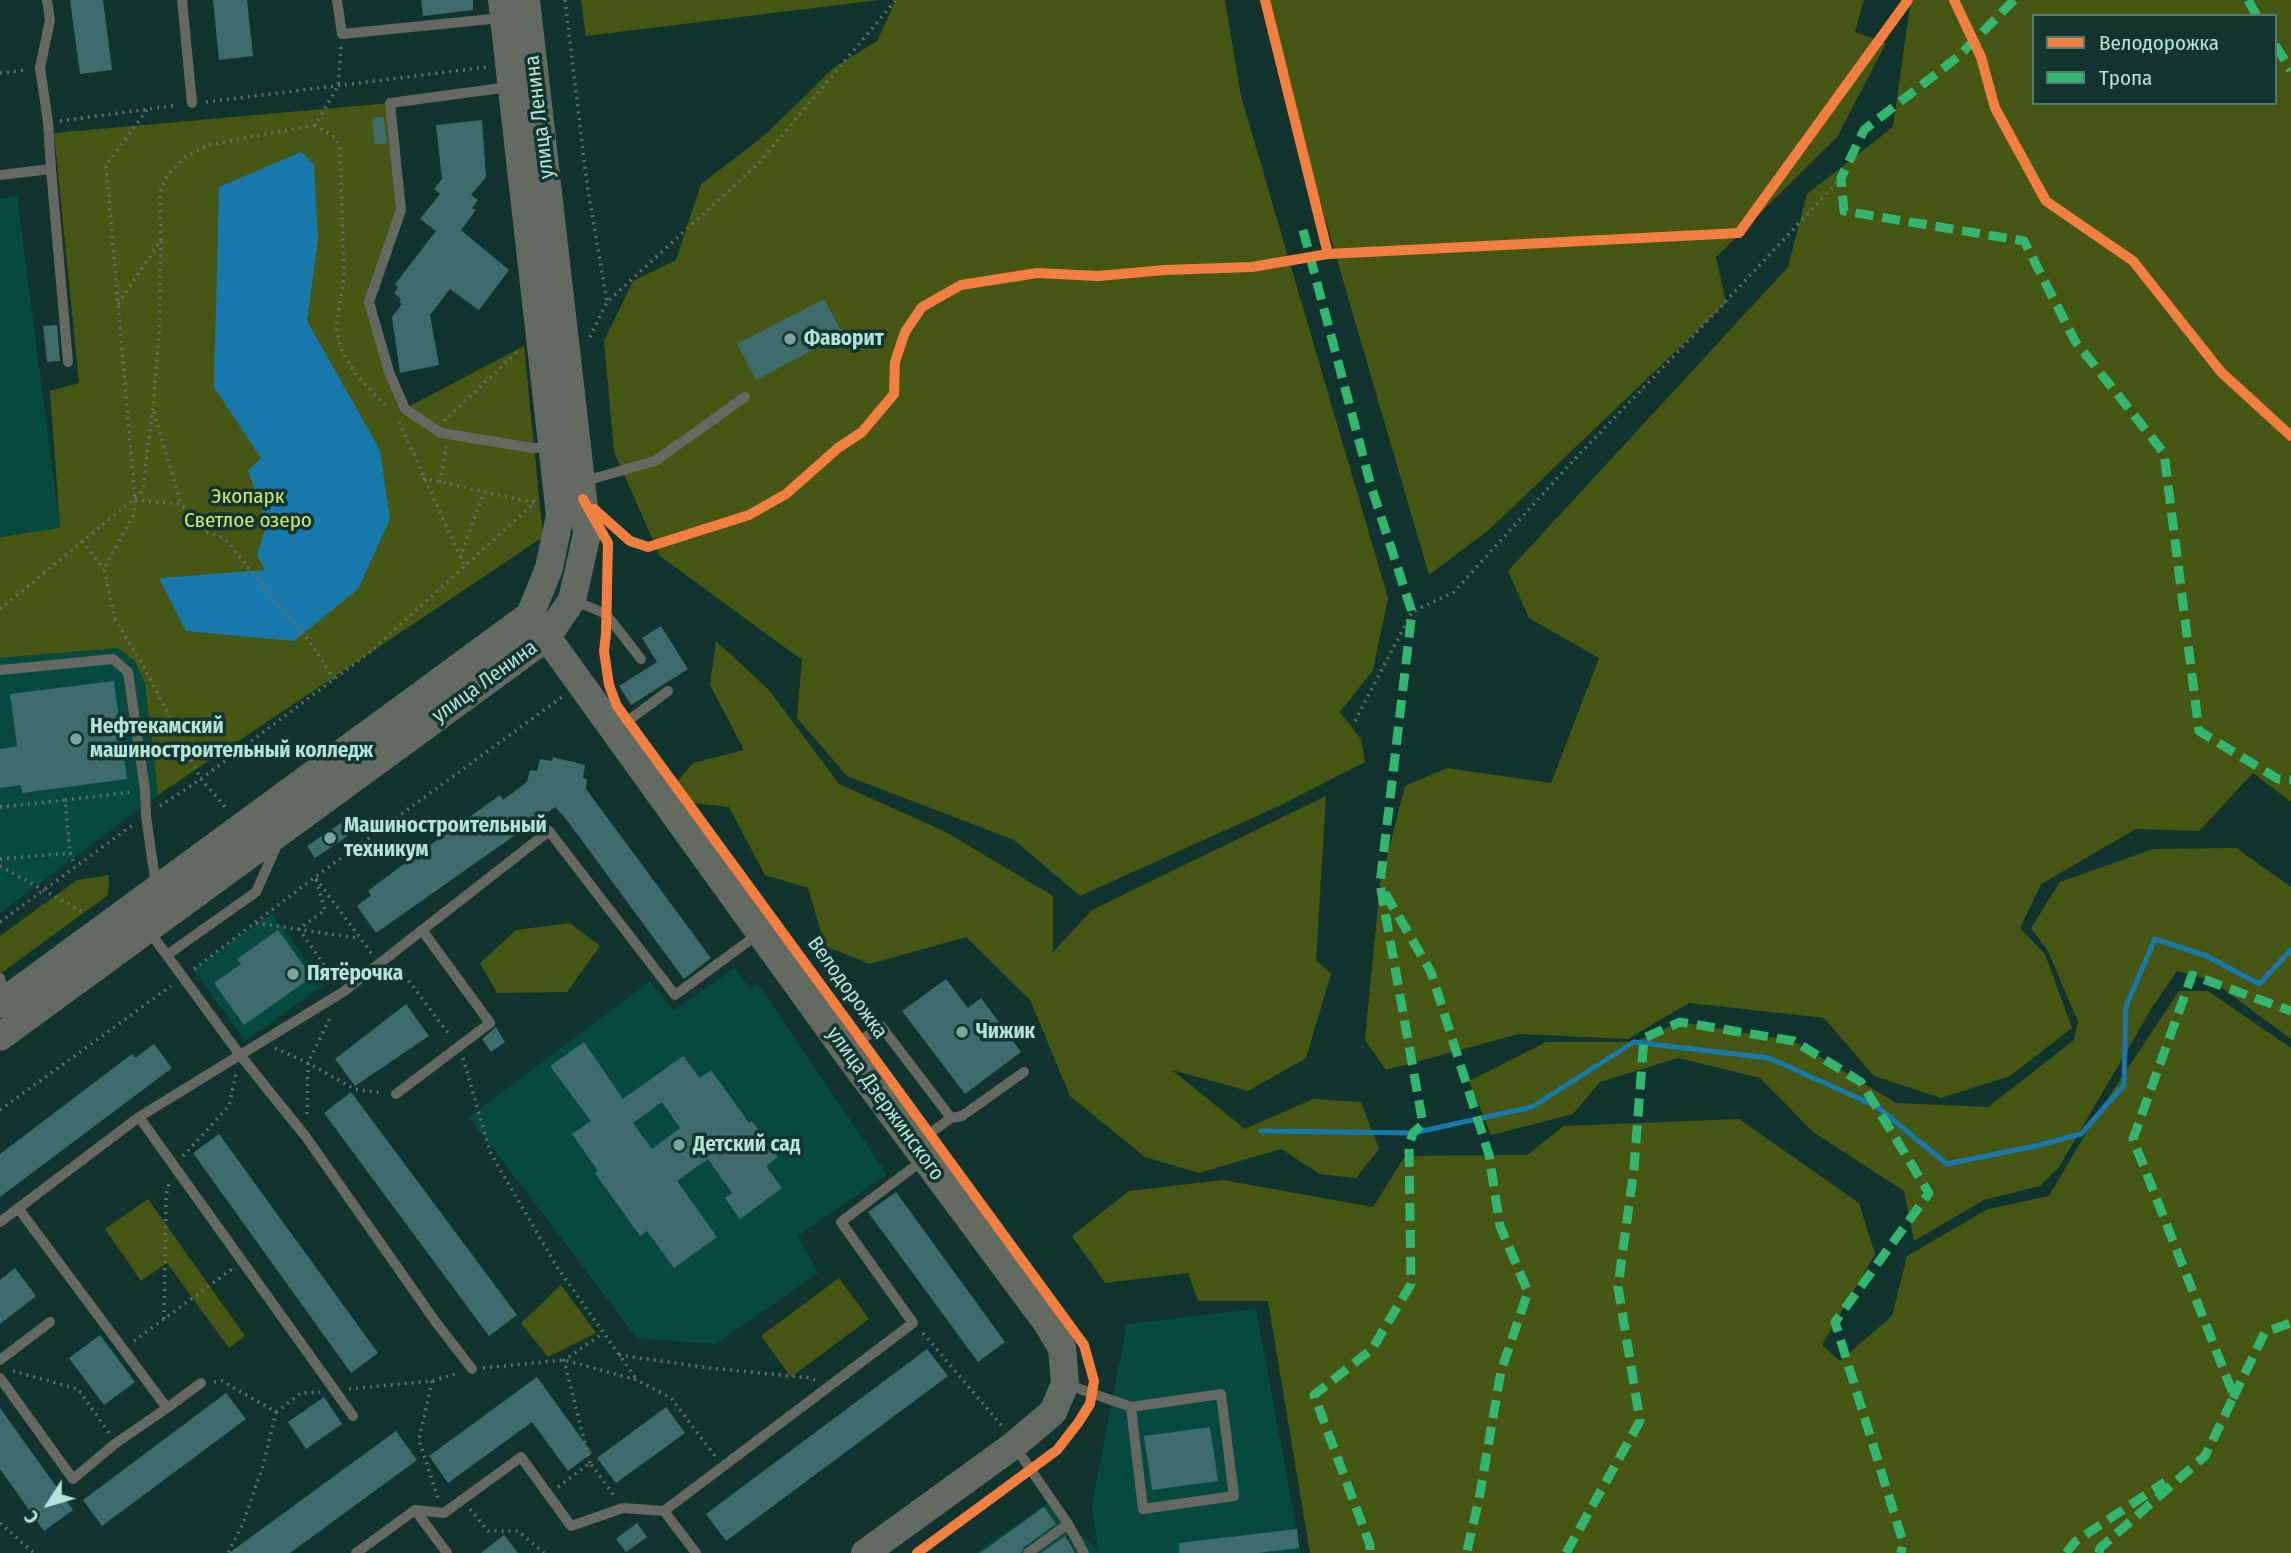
<!DOCTYPE html>
<html>
<head>
<meta charset="utf-8">
<style>
  body { margin:0 }
  #map { position:relative; width:2291px; height:1553px; overflow:hidden; background:#11342e; font-family:"Fira Sans Condensed",sans-serif }
  canvas { display:block }
  .legend { position:absolute; left:2032px; top:14px; width:245px; height:91px; box-sizing:border-box; background:#14352f; border:2px solid #547b73; margin:0; padding:9px 12px; list-style:none; font-size:21px; color:#b4e3d8 }
  .legend li { display:flex; align-items:center; gap:14px; height:35px }
  .legend b { width:35px; border:2px solid #547b73 }
  .north { position:absolute; left:14px; top:1469px; width:70px; height:70px; -webkit-text-stroke:5px #14352f; paint-order:stroke; rotate:233deg; font-size:19px; font-weight:700; line-height:28px; text-align:center; color:#b4e3d8 }
  .north::after { content:''; display:block; margin:auto; width:24px; height:32px; background:#b4e3d8; clip-path:polygon(50% 0,100% 100%,50% 72%,0 100%) }
</style>
</head>
<body>
<div id="map">
<canvas width="2291" height="1553"></canvas>
<ul class="legend">
<li><b style="height:9px;background:#f27e40"></b>Велодорожка</li>
<li><b style="height:9px;background:#33b770"></b>Тропа</li>
</ul>
<div class="north">С</div>
</div>
<script>
const c = document.querySelector('canvas').getContext('2d');
c.lineJoin = 'round';
function fillPath(path, color) { c.fillStyle = color; c.fill(path, 'evenodd'); }
const poly = rows => new Path2D(rows.map(r => 'M' + r).join(''));
function stroke(path, color, width, dash) { c.strokeStyle = color; c.lineWidth = width; c.lineCap = dash ? 'butt' : 'round'; c.setLineDash(dash || []); c.stroke(path); }
function label(font, color, halo, rows, align = 'center') {
  c.font = font + ' "Fira Sans Condensed",sans-serif'; c.lineWidth = 7; c.setLineDash([]); c.textBaseline = 'middle'; c.strokeStyle = halo; c.fillStyle = color; for (const [text, x, y, turn = 0] of rows) {
    c.save(); c.translate(x, y); c.rotate((+turn || 0) * Math.PI / 180); c.textAlign = isNaN(turn) ? turn : align; if (halo) c.strokeText(text, 0, 0); c.fillText(text, 0, 0); c.restore();
  }
}
fillPath(poly([
  [17,196,60,529,0,537,0,199],
  [118,648,135,663,145,683,158,795,0,913,0,658],
  [272,913,324,985,245,1041,193,969],
  [735,968,749,988,758,984,887,1174,798,1236,818,1273,716,1344,637,1338,469,1117,650,981,674,1010],
  [1256,1309,1301,1553,976,1553,1047,1503,1098,1551,1092,1504,1127,1324]
]), '#064a40');
fillPath(poly([
  [581,0,879,0,586,36],
  [896,0,1225,0,1241,96,1388,598,1373,670,1340,712,1361,739,1365,762,1281,805,1080,896,1014,840,847,776,797,718,802,660,660,556,614,452,604,341,633,281,676,260,701,184,765,135,832,69,877,41],
  [1269,0,1864,0,1855,32,1886,43,1837,137,1716,257,1726,303,1490,529,1429,575,1282,71],
  [1914,0,2291,0,2291,802,2253,773,2199,831,2136,829,2041,884,2020,928,2045,954,2072,1028,2010,1076,1941,1098,1874,1076,1824,1018,1689,1003,1628,1039,1519,1034,1386,1070,1365,1040,1380,884,1405,786,1447,768,1551,783,1599,658,1529,618,1508,571,1788,267,1807,194,1893,127,1910,6],
  [2034,16,2275,16,2275,103,2034,103],
  [390,103,401,210,369,302,406,408,524,346,543,537,158,795,145,683,135,662,118,648,0,658,0,537,60,528,50,391,79,383,54,133],
  [716,641,769,690,839,784,946,832,1053,896,1053,952,1092,910,1326,796,1316,960,1331,974,1306,1058,1248,1091,1172,1070,1245,1129,1313,1099,1361,1102,1379,1149,1356,1178,1320,1174,1281,1149,1199,1173,1145,1157,1070,1096,1030,1000,966,937,870,964,825,946,808,888,765,875,729,807,693,803,677,782,693,763,744,750,710,685],
  [2236,848,2291,887,2291,1039,2211,980,2177,971,2153,1006,2059,1167,2040,1186,1984,1200,1914,1241,1904,1191,1813,1132,1760,1078,1678,1058,1600,1082,1573,1114,1491,1135,1469,1081,1546,1042,1634,1042,1680,1022,1794,1041,1896,1103,1988,1107,2074,1040,2078,1022,2048,951,2031,928,2060,882,2153,849],
  [109,875,108,895,0,974,0,936,77,880],
  [570,923,600,946,567,992,497,993,480,963,516,930],
  [2179,991,2208,991,2291,1048,2291,1553,1310,1553,1268,1301,1198,1301,1188,1273,1105,1283,1072,1236,1129,1191,1223,1180,1373,1207,1405,1156,1527,1155,1564,1126,1739,1119,1859,1203,1875,1254,1822,1345,1840,1361,1892,1316,1907,1256,1988,1209,2049,1196,2096,1116],
  [148,1199,245,1336,229,1348,167,1263,141,1281,105,1229],
  [839,1278,869,1319,791,1377,761,1336],
  [561,1285,596,1333,548,1357,521,1323]
]), '#465713');
fillPath(poly([
  [301,152,314,164,318,239,307,321,380,450,390,519,358,589,294,641,186,631,159,578,265,570,257,555,267,523,248,471,261,458,214,387,219,187]
]), '#1879ad');
stroke(poly([
  [1261,1131,1413,1133,1532,1107,1634,1042,1769,1058,1876,1106,1947,1164,2035,1146,2081,1134,2124,1085,2126,1006,2155,939,2207,956,2259,984,2291,950]
]), '#1879ad', 5);
fillPath(poly([
  [70,0,103,0,112,70,80,74],
  [213,0,247,0,253,56,219,60],
  [421,0,473,0,473,10,423,16],
  [384,117,387,143,375,145,372,118],
  [482,120,486,177,471,195,478,200,472,208,476,210,461,230,509,270,479,310,450,289,430,315,439,365,400,373,392,317,402,304,399,302,401,299,394,293,398,287,395,284,436,231,420,219,440,194,434,189,442,179,436,125],
  [824,299,843,334,756,380,737,344],
  [57,325,60,361,47,362,43,326],
  [661,626,688,669,631,705,619,686,657,662,642,638],
  [114,681,127,779,22,793,21,785,0,788,0,749,17,746,10,694],
  [553,757,585,765,583,778,587,779,586,789,711,958,684,979,566,819,555,807,376,933,357,906,371,895,368,891,397,869,500,795,503,800,527,782,530,770,537,771,540,759,552,761],
  [347,819,355,831,315,858,307,846],
  [278,930,312,977,244,1025,214,983,241,964,237,959],
  [946,979,968,1008,981,998,1021,1052,965,1094,902,1011],
  [406,1004,429,1036,355,1086,335,1059],
  [496,1027,505,1042,491,1052,482,1039],
  [584,1042,623,1099,683,1056,700,1078,711,1070,749,1123,752,1121,778,1157,766,1166,782,1188,740,1219,725,1198,732,1193,708,1159,677,1181,717,1237,674,1268,647,1231,640,1236,595,1173,598,1171,572,1134,591,1121,550,1066],
  [662,1102,680,1128,652,1149,633,1123],
  [154,1044,172,1068,0,1197,0,1154,132,1054,135,1058],
  [351,1092,517,1315,489,1336,324,1113],
  [219,1134,378,1353,351,1373,193,1153],
  [896,1192,1005,1342,978,1362,868,1212],
  [15,1268,36,1296,0,1324,0,1280],
  [100,1335,135,1382,104,1405,69,1358],
  [927,1349,948,1376,726,1541,706,1514],
  [537,1377,592,1453,568,1471,532,1422,448,1483,429,1456],
  [226,1393,246,1419,102,1526,83,1500],
  [324,1397,342,1424,306,1449,288,1422],
  [666,1407,685,1433,616,1483,597,1458],
  [0,1408,73,1510,44,1531,0,1469],
  [1210,1427,1218,1481,1152,1490,1144,1436],
  [396,1431,417,1460,290,1553,229,1553],
  [1044,1507,1056,1524,1024,1547,1021,1553,980,1553],
  [637,1523,647,1537,626,1552,616,1539],
  [1297,1529,1299,1548,1258,1553,1179,1553,1179,1543],
  [504,1535,518,1553,481,1553],
  [1065,1536,1075,1553,1041,1553]
]), '#3e6c6b');
stroke(poly([
  [565,0,587,184,607,302],
  [341,47,338,86,315,125,334,137,340,147,344,278,336,327,342,352,357,376,388,408],
  [0,73,26,70],
  [206,102,487,67],
  [147,110,106,165,135,500,134,514,104,569,115,619,145,669,201,779,227,809],
  [60,121,178,105],
  [118,304,161,240,160,192,168,174,184,158,208,145,315,125],
  [590,337,607,302,758,164,896,0],
  [154,412,181,504],
  [444,421,520,349],
  [399,422,464,565],
  [423,478,534,503],
  [440,482,446,446],
  [135,500,181,504,207,532,225,539,312,645,334,679],
  [82,541,104,569],
  [460,558,484,492],
  [0,609,140,494,143,487,153,407,159,333,161,240],
  [1355,721,1412,612,1454,592,1571,463,1715,313,1841,178],
  [65,800,132,792],
  [160,806,201,779,370,652,534,503,534,499],
  [0,807,65,800,70,853],
  [0,859,70,853,75,866],
  [0,866,85,913],
  [0,922,134,824],
  [256,923,358,938],
  [194,969,315,877,562,697],
  [391,970,406,977,450,1036],
  [336,982,299,929,325,910,315,877,372,954],
  [275,1048,308,1063,354,1089,383,1093],
  [463,1058,490,1152,557,1267,637,1380],
  [0,1110,171,986],
  [307,1114,308,1063,331,1016],
  [183,1156,229,1106,236,1074],
  [164,1319,166,1195,169,1184],
  [923,1333,1002,1426],
  [134,1341,232,1269],
  [619,1355,710,1368,811,1378,815,1380],
  [483,1368,564,1360,637,1380,671,1398,715,1456],
  [13,1371,78,1389,109,1433],
  [432,1381,419,1440,438,1498],
  [214,1382,222,1381,276,1412,263,1466,243,1523,228,1553],
  [349,1389,432,1381,458,1373],
  [276,1412,301,1393,320,1392],
  [590,1463,564,1360,603,1333],
  [558,1487,590,1463,616,1498],
  [470,1509,488,1531,518,1531,544,1553],
  [0,1523,34,1553]
]), '#656d67', 3.5, [2, 5]);
stroke(poly([
  [47,0,50,20,40,68,48,122,51,169],
  [182,0,192,103],
  [337,0,342,34,501,18],
  [509,87,390,103,401,210,369,302,389,372,405,409,441,433,533,448,549,447],
  [0,175,51,169,68,362],
  [585,481,655,461,745,397],
  [573,600,606,614,641,659],
  [0,670,113,659,128,672,145,790,146,816,156,886],
  [617,729,668,691],
  [167,955,256,892,277,845],
  [0,978,5,998],
  [846,1051,881,1026,951,1118,915,1144],
  [396,1094,490,1023,422,930],
  [139,1117,353,1416],
  [951,1118,962,1116,1024,1072],
  [0,1222,139,1117,240,1055,149,931],
  [0,1360,50,1322],
  [472,1369,435,1321,306,1137,240,1055,343,992,549,831,675,995,757,935],
  [0,1378,73,1479,116,1443,167,1408,18,1208],
  [1066,1384,1131,1407,1221,1394,1234,1496,1143,1509,1131,1407],
  [167,1408,201,1383],
  [1016,1448,1068,1524,1084,1553],
  [664,1511,913,1323,841,1222,923,1160],
  [356,1553,415,1510],
  [447,1553,415,1510,444,1513,521,1457,571,1526,623,1508,664,1511,696,1553],
  [1028,1553,1068,1524]
]), '#656961', 10);
stroke(poly([
  [536,622,846,1052,1047,1323,1062,1348,1065,1384,1053,1412,1014,1445,865,1553],
  [0,1004,530,615,549,568,560,515,502,0],
  [0,1037,547,637,572,600,587,534,526,0]
]), '#636a62', 28);
stroke(poly([
  [2014,0,1959,56,1864,130,1841,178,1844,211,2024,241,2075,341,2164,453,2199,731,2278,779,2291,780],
  [2248,0,2257,16],
  [2275,45,2291,70],
  [1303,230,1371,486,1412,612,1380,884,1423,1124,1413,1133,1409,1146,1411,1284,1372,1349,1314,1395,1370,1545,1370,1553],
  [1385,893,1431,972,1489,1155,1500,1226,1528,1292,1501,1371,1479,1499,1467,1551,1469,1553],
  [2233,1398,2265,1332,2291,1323],
  [1566,1553,1640,1421,1618,1287,1634,1168,1644,1038,1680,1022,1794,1041,1861,1082,1929,1193,1835,1322,1903,1542,1901,1553],
  [2066,1553,2076,1541,2165,1482],
  [2099,1553,2100,1548,2205,1456,2234,1396,2133,1139,2192,975,2291,1011]
]), '#33b770', 9, [18, 9]);
stroke(poly([
  [1265,0,1328,254,1739,233,1908,0],
  [1954,0,1981,57,1995,108,2046,201,2133,261,2221,372,2291,436],
  [583,499,608,543,606,634,604,651,609,685,617,706,1084,1345,1094,1381,1090,1404,1078,1423,1057,1450,917,1553],
  [594,509,630,541,648,547,749,515,786,494,838,448,862,432,894,394,895,362,905,332,922,307,961,285,1037,273,1098,276,1165,270,1252,267,1328,254]
]), '#f27e40', 10);
for (const [x, y, r, color] of [
  [790,339,7,"#7ba69c"],
  [76,739,7,"#7ba69c"],
  [330,838,7,"#7ba69c"],
  [293,974,7,"#7ba69c"],
  [962,1032,7,"#7ba69c"],
  [679,1145,7,"#7ba69c"]
]) { const dot = new Path2D(); dot.arc(x, y, r, 0, 2 * Math.PI); c.fillStyle = color; c.fill(dot); stroke(dot, '#14352f', 2.5); }
label('21px', '#b4e3d8', '#14352f', [
  ["улица Ленина",540,117,-97],
  ["улица Ленина",485,682,-36],
  ["Велодорожка",847,988,54],
  ["улица Дзержинского",885,1104,54]
]);
label('bold 21px', '#b4e3d8', '#14352f', [
  ["Фаворит",804,339],
  ["Нефтекамский",90,727],
  ["машиностроительный колледж",90,751],
  ["Машиностроительный",344,826],
  ["техникум",344,850],
  ["Пятёрочка",307,974],
  ["Чижик",976,1032],
  ["Детский сад",693,1145]
], 'left');
label('21px', '#ceea6d', '#14352f', [
  ["Экопарк",248,497],
  ["Светлое озеро",248,521]
]);
</script>
</body>
</html>
